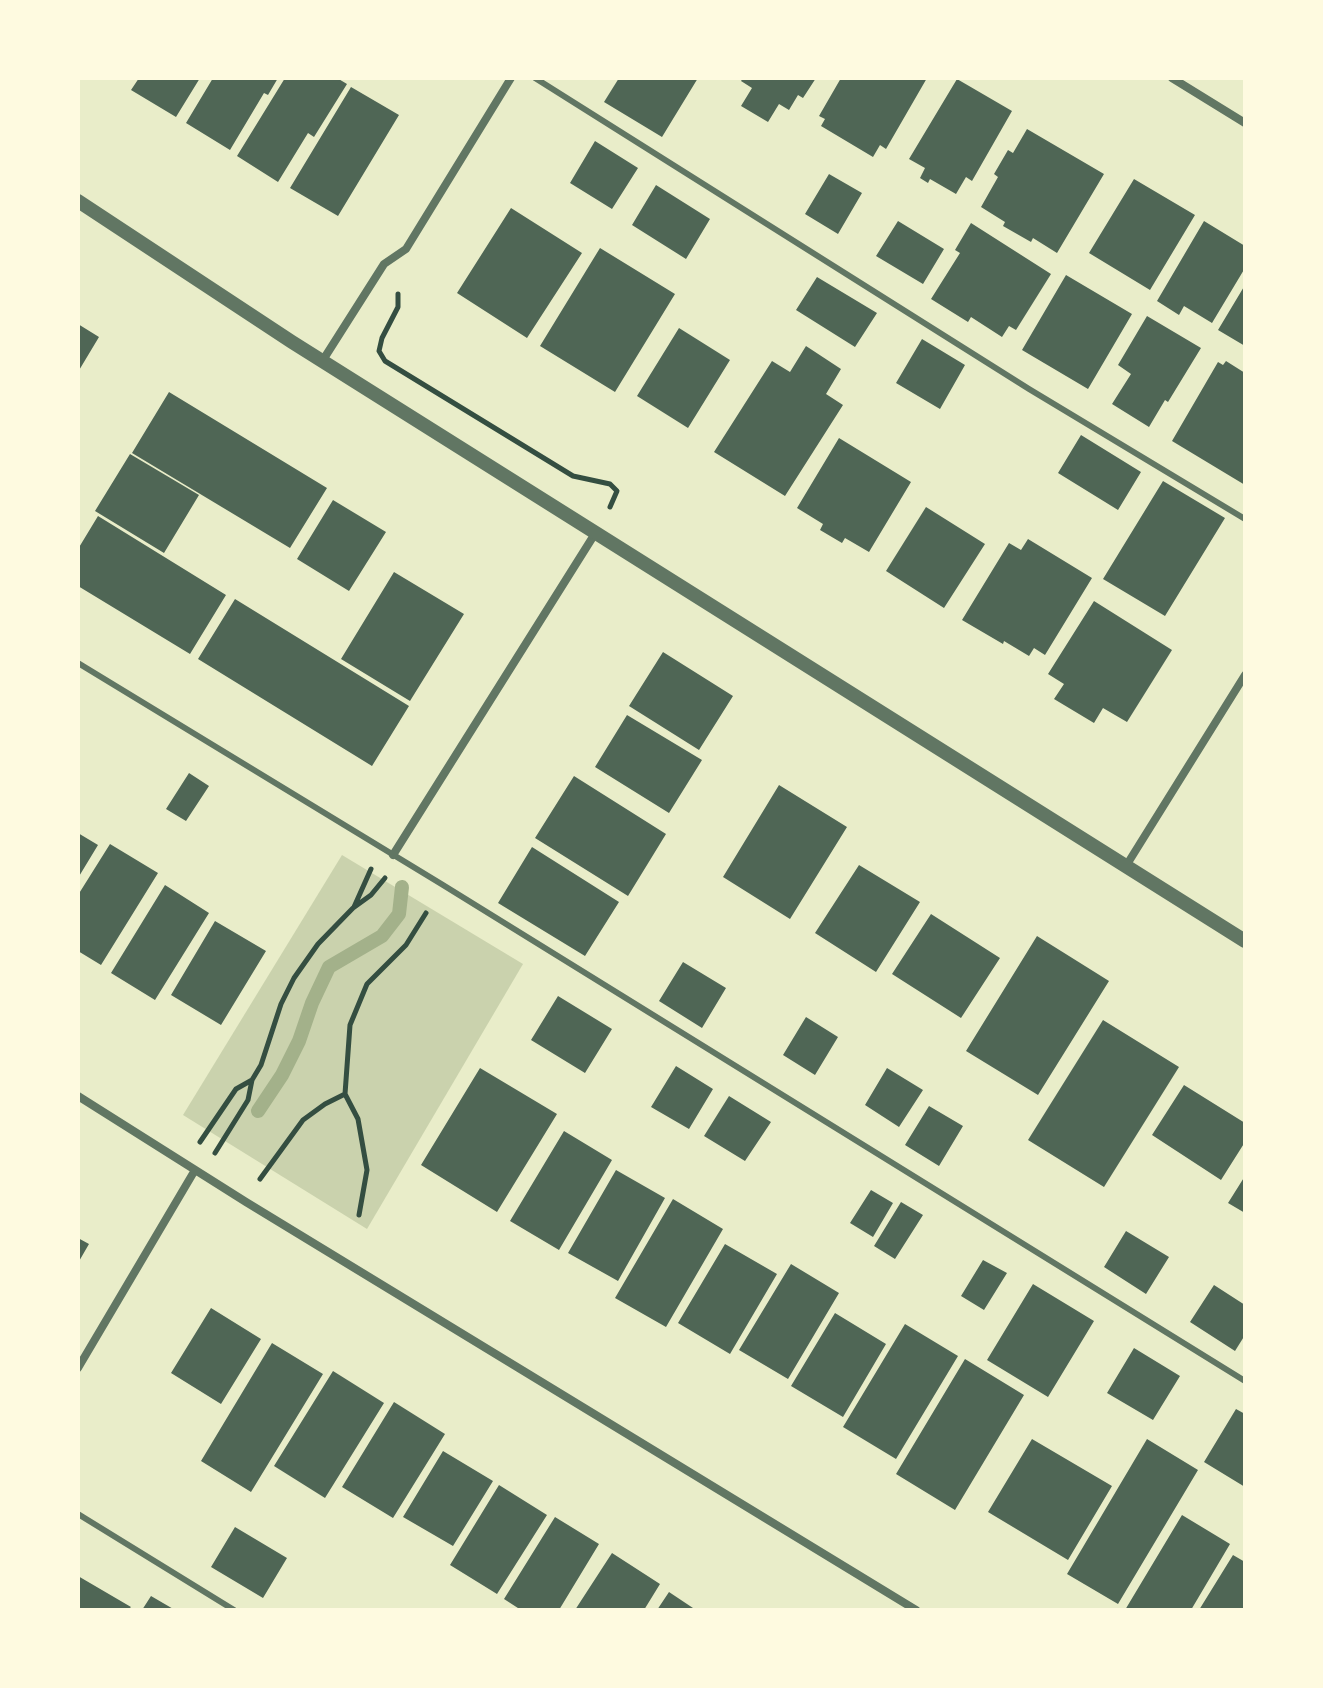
<!DOCTYPE html>
<html>
<head>
<meta charset="utf-8">
<style>
  body { margin:0 }
  #map { position:relative; width:1323px; height:1688px; overflow:hidden; background:#e9edc9; font-family:"PT Sans Narrow",sans-serif }
  canvas { display:block }
  .frame { position:absolute; inset:0; border:80px solid #fefae0; pointer-events:none }
</style>
</head>
<body>
<div id="map">
<canvas width="1323" height="1688"></canvas>
<div class="frame"></div>
</div>
<script>
const c = document.querySelector('canvas').getContext('2d');
c.lineJoin = 'round';
function fillPath(path, color) { c.fillStyle = color; c.fill(path, 'evenodd'); }
const poly = rows => new Path2D(rows.map(r => 'M' + r).join(''));
function stroke(path, color, width, dash) { c.strokeStyle = color; c.lineWidth = width; c.lineCap = dash ? 'butt' : 'round'; c.setLineDash(dash || []); c.stroke(path); }
fillPath(poly([
  [342,855,523,964,367,1229,183,1115]
]), '#cad2ad');
stroke(poly([
  [258,1111,282,1075,299,1041,312,1003,329,967,382,936,399,914,402,887]
]), '#a3b18a', 14);
fillPath(poly([
  [139,78,200,78,176,117,131,90],
  [213,78,278,78,268,95,264,93,230,150,186,123],
  [285,78,337,78,347,84,314,137,308,133,278,182,237,156],
  [619,78,698,78,662,137,604,102],
  [743,78,816,78,803,98,798,95,789,110,779,104,768,122,741,106,752,88,741,81],
  [841,78,927,78,886,149,880,145,873,157,821,126,825,119,819,116],
  [957,79,1012,111,972,181,966,177,956,194,930,179,928,183,920,178,925,168,909,159],
  [351,87,399,115,338,216,290,188],
  [1027,129,1104,174,1057,253,1033,238,1031,242,1003,226,1005,222,981,207,998,177,994,174,1008,150,1013,153],
  [595,141,638,168,612,209,570,183],
  [829,174,862,193,838,234,805,214],
  [1134,179,1195,215,1150,290,1089,253],
  [656,185,710,219,686,259,632,225],
  [511,208,582,253,527,338,457,293],
  [898,221,944,249,923,284,876,256],
  [1204,221,1245,246,1245,268,1212,323,1184,306,1179,315,1157,301],
  [971,223,1051,274,1016,330,1009,326,1002,337,971,317,968,322,931,299,960,253,955,250],
  [600,248,675,294,615,392,540,346],
  [1066,275,1132,314,1088,389,1022,350],
  [817,277,877,313,855,347,796,310],
  [1245,285,1245,346,1218,330],
  [1147,316,1201,348,1168,402,1165,400,1149,427,1112,404,1131,374,1118,365],
  [78,324,99,337,78,372],
  [679,328,730,360,688,428,637,396],
  [922,339,965,365,940,409,896,383],
  [806,346,841,369,826,394,843,405,785,496,714,452,772,361,790,372],
  [1226,361,1245,373,1245,485,1172,441,1218,362,1223,365],
  [169,392,327,488,290,548,132,453],
  [1081,435,1141,472,1118,510,1058,473],
  [839,438,911,482,869,552,845,538,842,543,820,530,823,524,797,508],
  [130,454,199,495,164,553,95,511],
  [1163,481,1225,518,1165,616,1103,579],
  [333,500,386,532,349,591,297,559],
  [926,507,985,544,944,608,886,571],
  [98,516,226,595,190,654,78,586,78,549],
  [1028,539,1092,578,1045,655,1034,648,1029,656,1004,641,1003,644,962,620,1009,543,1021,550],
  [394,572,464,614,410,701,341,659],
  [235,599,409,706,372,766,198,659],
  [1094,601,1172,650,1127,722,1103,708,1094,723,1054,699,1064,684,1048,674],
  [663,652,733,696,699,750,629,706],
  [627,715,702,760,669,813,595,767],
  [189,773,209,786,186,821,166,809],
  [574,776,666,834,628,896,535,838],
  [779,785,847,827,790,919,723,877],
  [78,833,98,845,78,878],
  [110,844,158,873,101,965,78,951,78,895],
  [532,847,619,902,585,956,498,903],
  [859,865,920,902,876,972,815,933],
  [165,885,209,913,155,1000,111,973],
  [931,914,1000,958,961,1018,892,974],
  [215,921,266,951,221,1025,171,995],
  [1037,936,1109,981,1038,1095,966,1051],
  [683,962,726,988,702,1028,659,1001],
  [558,996,612,1029,585,1073,531,1040],
  [806,1017,838,1037,815,1075,783,1055],
  [1103,1020,1179,1067,1104,1187,1028,1140],
  [676,1066,713,1089,689,1129,651,1107],
  [480,1068,557,1114,497,1212,421,1165],
  [887,1068,923,1090,899,1127,865,1105],
  [1184,1085,1245,1123,1245,1142,1221,1180,1152,1135],
  [729,1096,771,1122,745,1161,704,1136],
  [929,1106,963,1126,939,1166,905,1145],
  [564,1131,612,1160,559,1250,510,1221],
  [616,1170,665,1198,618,1281,568,1253],
  [1245,1176,1245,1213,1228,1203],
  [871,1190,893,1203,873,1237,850,1223],
  [673,1199,723,1229,666,1327,615,1298],
  [901,1202,923,1215,895,1259,874,1246],
  [1126,1231,1169,1257,1146,1294,1104,1267],
  [78,1238,89,1244,78,1263],
  [725,1244,777,1274,730,1354,678,1323],
  [983,1260,1007,1273,984,1310,961,1296],
  [791,1264,839,1293,788,1379,739,1350],
  [1033,1284,1094,1321,1048,1397,987,1360],
  [1214,1285,1245,1305,1245,1335,1235,1351,1190,1322],
  [211,1308,261,1339,221,1404,171,1373],
  [835,1313,886,1344,843,1417,791,1386],
  [905,1324,958,1356,896,1459,843,1427],
  [272,1343,323,1374,251,1492,201,1461],
  [1134,1348,1180,1376,1153,1420,1107,1393],
  [965,1359,1024,1395,955,1510,896,1474],
  [333,1371,384,1403,325,1498,274,1466],
  [394,1402,445,1434,393,1518,342,1487],
  [1236,1409,1245,1414,1245,1487,1204,1462],
  [1032,1439,1112,1486,1068,1560,988,1512],
  [1147,1439,1198,1470,1118,1604,1067,1574],
  [443,1451,493,1481,453,1546,403,1517],
  [499,1485,547,1515,497,1594,450,1565],
  [1182,1515,1230,1544,1191,1610,1125,1610],
  [555,1517,599,1544,559,1610,521,1610,504,1599],
  [235,1527,287,1558,263,1598,211,1567],
  [612,1553,660,1584,644,1610,575,1610],
  [1233,1555,1245,1562,1245,1610,1199,1610],
  [78,1576,131,1607,128,1610,78,1610],
  [669,1592,696,1610,657,1610],
  [151,1596,175,1610,142,1610]
]), '#4f6655');
stroke(poly([
  [398,294,398,307,382,338,379,351,385,361,573,476,610,484,617,491,610,507],
  [354,907,371,869],
  [200,1142,236,1089,252,1080],
  [215,1153,248,1100,252,1080,261,1065,281,1004,294,978,318,944,353,908,371,895,385,878],
  [260,1179,303,1120,325,1104,345,1094],
  [359,1215,367,1170,358,1119,345,1094,350,1025,367,984,406,945,426,913]
]), '#344e41', 5);
stroke(poly([
  [535,78,1029,389,1245,519],
  [78,663,443,885,1245,1381],
  [78,1514,234,1610]
]), '#617663', 6);
stroke(poly([
  [1172,78,1245,123],
  [323,360,384,264,406,249,511,78],
  [393,855,596,532],
  [1126,866,1245,675],
  [78,1096,246,1202,916,1610],
  [78,1368,195,1170]
]), '#617663', 8);
stroke(poly([
  [78,201,292,342,1245,941]
]), '#617663', 14);
</script>
</body>
</html>
